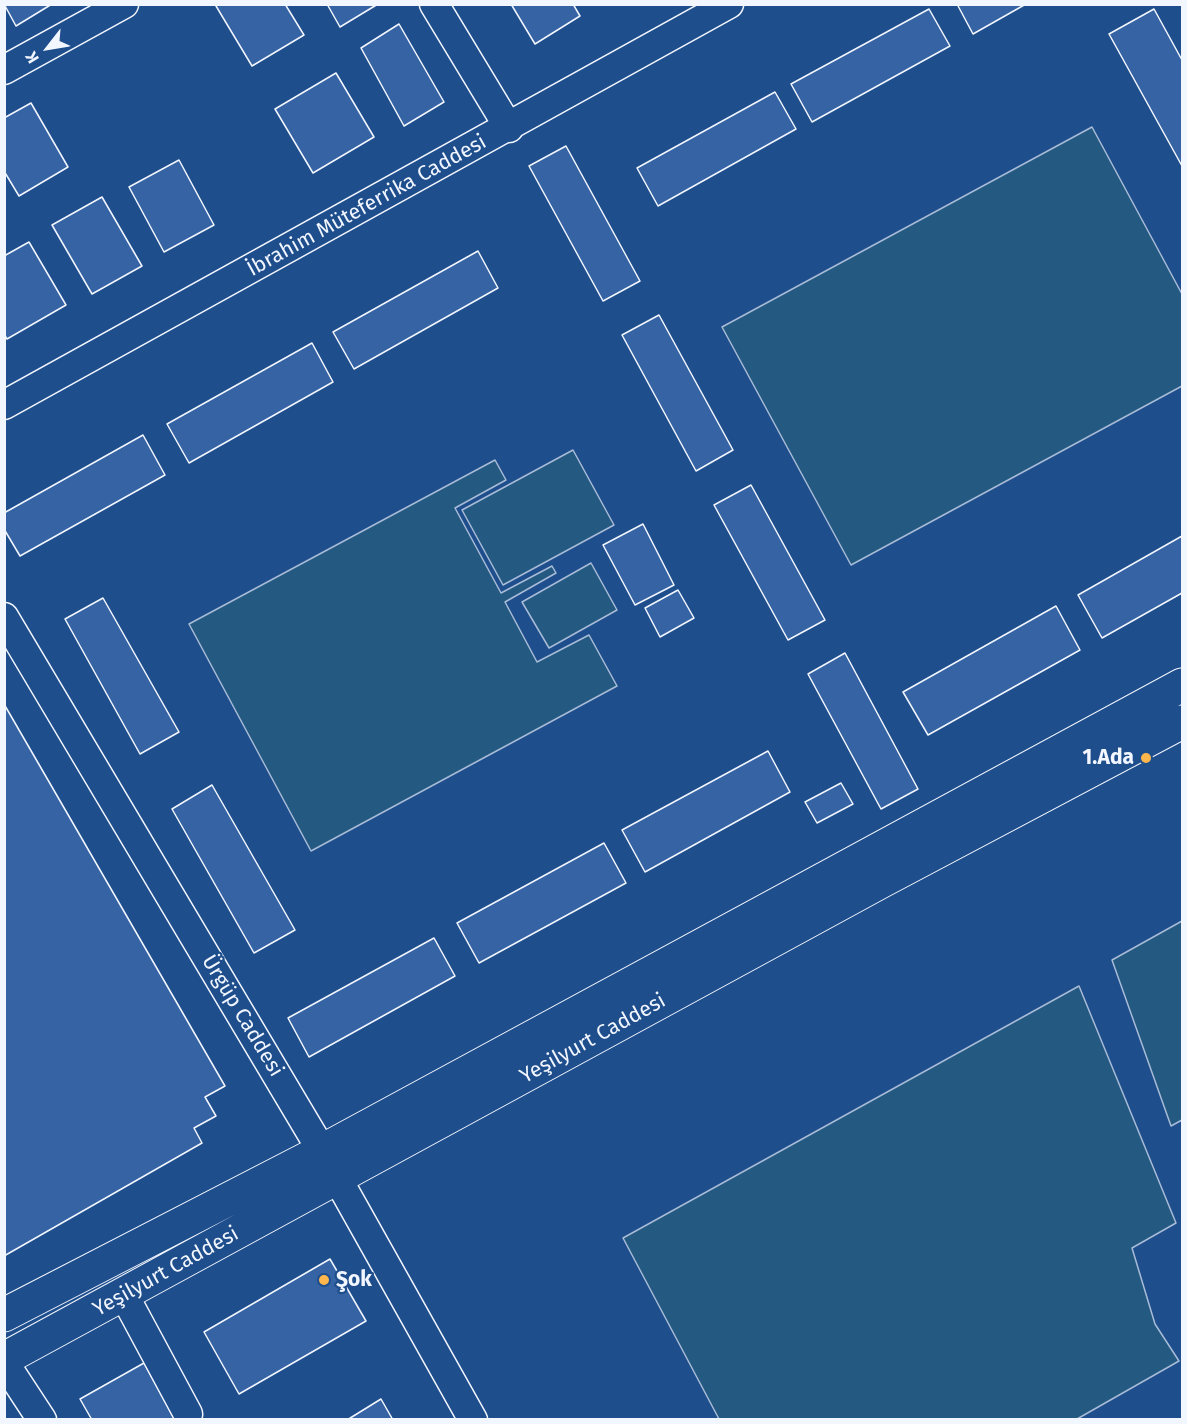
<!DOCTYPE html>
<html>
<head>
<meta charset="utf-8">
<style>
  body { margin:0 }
  #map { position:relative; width:1187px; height:1424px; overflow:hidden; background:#1f4e8c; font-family:"Fira Sans",sans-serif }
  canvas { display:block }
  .frame { position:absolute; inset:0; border:6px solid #f2f6ff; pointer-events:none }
  .north { position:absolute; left:18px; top:18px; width:60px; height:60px; -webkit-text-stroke:4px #1f4e8c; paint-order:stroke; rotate:239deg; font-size:16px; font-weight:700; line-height:24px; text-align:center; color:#f2f6ff }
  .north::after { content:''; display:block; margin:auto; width:21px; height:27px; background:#f2f6ff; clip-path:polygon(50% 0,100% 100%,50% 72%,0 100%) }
</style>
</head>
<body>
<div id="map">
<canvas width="1187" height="1424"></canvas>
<div class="frame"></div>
<div class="north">K</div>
</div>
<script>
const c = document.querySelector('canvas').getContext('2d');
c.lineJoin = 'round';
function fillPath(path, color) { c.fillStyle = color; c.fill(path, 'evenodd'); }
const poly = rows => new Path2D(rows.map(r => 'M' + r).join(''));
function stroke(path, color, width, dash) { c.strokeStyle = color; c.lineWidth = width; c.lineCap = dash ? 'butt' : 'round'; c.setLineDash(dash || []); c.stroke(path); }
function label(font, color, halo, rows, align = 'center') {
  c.font = font + ' "Fira Sans",sans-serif'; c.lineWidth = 4.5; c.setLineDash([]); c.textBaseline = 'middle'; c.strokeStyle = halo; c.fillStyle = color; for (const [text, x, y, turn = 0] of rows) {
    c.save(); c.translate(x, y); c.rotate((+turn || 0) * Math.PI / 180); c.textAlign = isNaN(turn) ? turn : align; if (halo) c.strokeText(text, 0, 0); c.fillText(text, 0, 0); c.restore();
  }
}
const green = poly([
  [1092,127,1182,294,1182,386,851,565,722,327,1092,127],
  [573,450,614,525,503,585,462,510,573,450],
  [495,460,506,480,455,508,501,593,552,566,556,573,505,602,537,662,589,635,617,686,311,851,189,624,495,460],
  [591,563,617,610,549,648,522,602,591,563],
  [1182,921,1182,1120,1171,1126,1112,960,1182,921],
  [1079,986,1176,1223,1132,1248,1155,1324,1179,1361,1077,1419,719,1419,623,1238,1079,986]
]);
fillPath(green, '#245a82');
stroke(green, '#a8bbd7', 1.5);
const building = poly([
  [4,4,52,4,16,26,4,4],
  [219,4,285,4,304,35,252,66,216,6,219,4],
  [327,4,378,4,340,27,327,4],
  [511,4,573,4,580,16,535,44,511,4],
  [957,4,1026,4,973,34,957,4],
  [929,9,950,46,812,122,791,84,929,9],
  [1154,9,1182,60,1182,166,1109,34,1154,9],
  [399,24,444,102,404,126,361,48,399,24],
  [336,73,374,137,313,173,275,109,336,73],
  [775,92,796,129,658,206,637,168,775,92],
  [31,103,68,167,19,196,4,171,4,118,31,103],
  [566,146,640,281,603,301,529,166,566,146],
  [179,160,214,225,164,252,129,187,179,160],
  [102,197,142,266,92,294,52,225,102,197],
  [29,242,66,305,7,339,4,334,4,256,29,242],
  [478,251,498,288,354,369,333,332,478,251],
  [659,315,733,450,696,471,622,335,659,315],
  [312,343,333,382,189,463,167,424,312,343],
  [143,435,165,475,20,556,4,529,4,513,143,435],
  [751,485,825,620,788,640,714,505,751,485],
  [643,524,674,585,635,605,603,545,643,524],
  [1182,536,1182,593,1102,638,1078,595,1182,536],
  [678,590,694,618,660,637,645,608,678,590],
  [103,598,179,732,140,754,65,619,103,598],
  [1056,606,1080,650,928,735,903,692,1056,606],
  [845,653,918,789,881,809,808,674,845,653],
  [4,704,225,1086,205,1097,216,1116,194,1128,202,1143,4,1256,4,704],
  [768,751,790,792,645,872,622,830,768,751],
  [841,783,853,804,817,823,805,802,841,783],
  [212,785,295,930,254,953,172,809,212,785],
  [604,843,626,883,479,963,457,923,604,843],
  [434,938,455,976,309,1057,288,1018,434,938],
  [330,1259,366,1321,239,1394,204,1332,330,1259],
  [144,1363,175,1420,92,1420,80,1399,144,1363],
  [381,1399,393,1420,347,1420,381,1399]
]);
fillPath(building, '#3563a3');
stroke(building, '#f2f6ff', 1.5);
const minor = poly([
  [434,4,509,128],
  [4,70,124,4],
  [4,405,729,4],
  [4,617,322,1151,473,1420],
  [124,1295,188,1414],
  [4,1362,42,1420]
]);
const major = poly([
  [4,1315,322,1151,1182,685],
  [4,1359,882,881,1182,722]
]);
stroke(minor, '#f2f6ff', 31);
stroke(major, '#f2f6ff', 35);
stroke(minor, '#1f4e8c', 28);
stroke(major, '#1f4e8c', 33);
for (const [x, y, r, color] of [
  [1146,758,6,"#ffb74d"],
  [324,1280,6,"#ffb74d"]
]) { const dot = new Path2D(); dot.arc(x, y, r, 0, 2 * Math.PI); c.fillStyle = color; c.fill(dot); stroke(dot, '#1f4e8c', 2); }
label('21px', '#f2f6ff', '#1f4e8c', [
  ["İbrahim Müteferrika Caddesi",367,206,-29],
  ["Ürgüp Caddesi",242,1016,59],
  ["Yeşilyurt Caddesi",593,1039,-29],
  ["Yeşilyurt Caddesi",166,1272,-29]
]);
label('bold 21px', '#f2f6ff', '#1f4e8c', [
  ["1.Ada",1134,758],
  ["Şok",336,1280,"left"]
], 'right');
</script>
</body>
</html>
